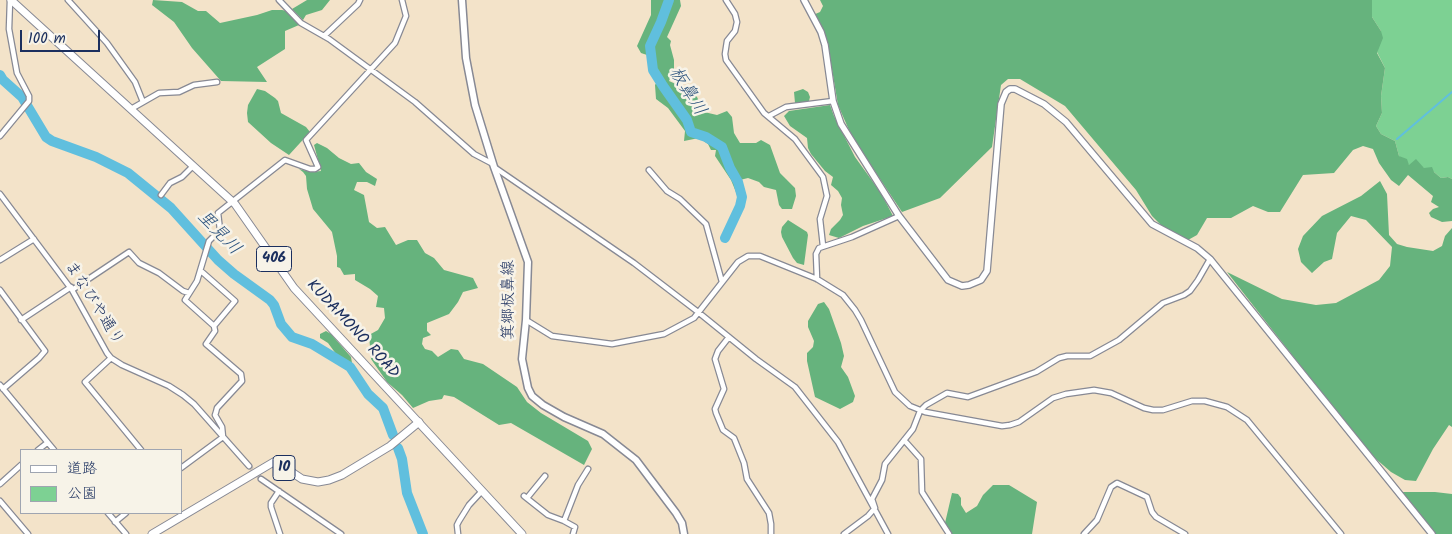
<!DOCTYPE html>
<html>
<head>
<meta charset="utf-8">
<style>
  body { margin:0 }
  #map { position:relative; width:1452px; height:534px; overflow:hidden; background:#f3e3c9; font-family:Kalam,"Klee One",sans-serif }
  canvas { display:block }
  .legend { position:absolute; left:20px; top:449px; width:162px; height:65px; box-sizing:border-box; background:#f7f3e8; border:1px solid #9fa5b1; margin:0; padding:6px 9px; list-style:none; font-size:15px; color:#1b2f5e }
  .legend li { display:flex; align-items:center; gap:10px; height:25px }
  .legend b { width:25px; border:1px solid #9fa5b1 }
  .scale { position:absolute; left:20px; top:30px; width:80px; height:22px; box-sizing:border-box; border:2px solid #1b2f5e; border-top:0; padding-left:6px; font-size:15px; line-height:18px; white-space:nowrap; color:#1b2f5e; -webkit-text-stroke:4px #f7f3e8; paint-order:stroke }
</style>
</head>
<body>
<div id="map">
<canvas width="1452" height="534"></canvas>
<ul class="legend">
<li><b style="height:6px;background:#fff"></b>道路</li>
<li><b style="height:14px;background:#7dd193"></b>公園</li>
</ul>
<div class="scale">100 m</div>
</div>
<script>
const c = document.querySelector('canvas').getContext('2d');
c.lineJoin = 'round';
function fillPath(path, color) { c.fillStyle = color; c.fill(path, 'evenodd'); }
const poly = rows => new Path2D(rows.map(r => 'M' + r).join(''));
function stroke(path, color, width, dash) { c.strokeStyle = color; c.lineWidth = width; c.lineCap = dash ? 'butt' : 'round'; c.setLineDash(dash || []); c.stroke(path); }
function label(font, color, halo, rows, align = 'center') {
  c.font = font + ' Kalam,"Klee One",sans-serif'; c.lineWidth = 5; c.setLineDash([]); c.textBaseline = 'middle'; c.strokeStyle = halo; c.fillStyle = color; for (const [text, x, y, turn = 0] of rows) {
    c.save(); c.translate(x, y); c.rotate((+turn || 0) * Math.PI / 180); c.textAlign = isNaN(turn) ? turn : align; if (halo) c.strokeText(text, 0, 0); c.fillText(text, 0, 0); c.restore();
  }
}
fillPath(poly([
  [1372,0,1452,0,1452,179,1448,177,1441,178,1434,172,1424,168,1409,165,1399,156,1395,141,1381,134,1376,126,1382,113,1381,96,1385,68,1377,52,1381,31,1372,17]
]), '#7dd193');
fillPath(poly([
  [153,0,182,2,198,11,206,11,220,23,257,15,272,10,282,10,287,11,299,25,285,31,285,49,257,67,267,82,221,81,192,48,174,22,152,5],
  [307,0,330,0,322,10,306,15,303,20,292,9],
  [651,0,680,0,681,6,667,37,671,41,670,45,674,60,674,70,669,81,687,89,697,97,704,112,717,115,727,111,732,117,734,133,740,143,756,143,761,140,770,145,780,173,795,188,796,196,792,209,782,209,779,205,776,190,764,187,759,182,748,178,740,180,744,195,736,208,738,197,731,180,715,156,716,150,711,150,708,144,699,138,684,141,685,131,668,108,656,99,655,85,660,77,653,57,641,53,637,46,651,15],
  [820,0,1372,0,1372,17,1381,31,1383,38,1377,53,1385,68,1381,96,1382,113,1376,126,1381,134,1395,141,1399,156,1407,159,1409,165,1416,159,1424,168,1432,167,1434,172,1441,178,1448,177,1452,179,1452,221,1442,222,1431,217,1429,213,1433,209,1439,207,1431,202,1433,196,1408,175,1399,186,1391,180,1379,163,1373,149,1363,146,1353,150,1334,173,1303,175,1280,212,1268,212,1253,206,1231,218,1207,218,1197,235,1188,240,1163,227,1152,216,1136,190,1065,106,1020,79,1008,79,1001,85,992,147,940,198,902,212,852,137,838,105,829,52,823,34,813,15,820,12,823,6],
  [257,89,265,91,275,98,278,101,281,113,306,127,310,132,289,155,271,143,248,122,247,113,248,105],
  [803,89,808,92,810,97,809,101,803,103,795,103,794,92],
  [830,105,834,116,855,157,881,193,893,216,863,226,839,238,829,235,831,229,840,220,843,215,841,205,842,198,838,191,831,185,833,177,825,171,811,154,808,148,807,138,790,126,784,116,789,111],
  [317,143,327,148,339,158,351,164,359,163,366,172,377,179,375,186,367,182,357,182,354,190,364,195,369,222,377,228,385,227,396,245,408,240,417,240,425,253,434,258,444,270,473,278,478,288,463,292,458,302,449,314,427,323,427,331,431,335,423,338,422,344,425,349,432,351,438,357,451,349,458,350,464,359,483,364,517,387,527,402,541,413,588,441,592,449,584,465,511,423,499,425,454,397,444,395,442,399,429,401,413,408,402,395,387,382,371,359,369,335,378,330,385,318,384,308,376,307,378,296,370,289,355,280,355,274,344,275,340,268,337,267,337,256,332,232,313,209,307,189,306,176,303,172,299,169,311,172,321,171,314,145],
  [1380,181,1387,194,1389,235,1397,244,1407,247,1433,251,1442,246,1445,236,1452,228,1452,427,1449,425,1433,449,1416,481,1405,480,1391,472,1368,452,1227,272,1282,299,1316,305,1336,303,1379,280,1390,266,1392,247,1366,220,1351,216,1337,233,1332,259,1324,262,1312,273,1301,262,1298,249,1303,236,1322,216,1361,196],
  [788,220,807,232,808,235,804,265,797,263,793,258,782,237,781,232,782,227],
  [824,302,829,309,841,343,844,356,841,367,848,377,855,396,853,402,840,409,815,397,807,361,807,353,813,347,814,341,808,327,808,321,818,304],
  [326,331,331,334,351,357,352,363,349,364,339,358,328,343,320,338,320,334],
  [993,485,1009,485,1037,502,1032,534,952,534,945,523,952,493,958,494,961,498,961,505,966,513,977,506,983,495],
  [1400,492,1435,492,1452,494,1452,534,1433,534]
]), '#66b37d');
stroke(poly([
  [1397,139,1452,92]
]), '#60bfde', 2);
stroke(poly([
  [669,0,661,22,650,46,653,70,663,86,687,120,691,132,706,137,722,147,730,168,738,182,742,197,740,206,725,238],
  [0,75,3,80,22,97,46,137,52,141,96,157,128,173,171,208,218,260,234,274,270,300,274,305,281,324,292,337,312,344,350,367,368,394,383,408,393,435],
  [398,448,402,459,407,493,423,534]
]), '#60bfde', 10);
stroke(poly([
  [249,466,261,479]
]), '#c8bfb4', 4.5, [4.5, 2]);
const minor = poly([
  [68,0,107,43,135,82,143,102],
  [279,0,301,23,329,39,415,102,474,154,493,164],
  [726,0,735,14,737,22,735,31,727,41,725,54,726,60,764,113,795,139,823,177,827,196,820,219,823,246],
  [324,36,358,4,360,0],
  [131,109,159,93,179,92,194,85,217,82],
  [769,116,786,107,833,101],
  [0,136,29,101,29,96,17,73,9,29,10,0],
  [494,167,634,263,698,312,756,359,795,387,838,442,888,534],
  [649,170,667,191,680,199,706,224,722,282],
  [0,194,72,290,107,353,111,358,122,365,169,386,183,395,194,404,249,466],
  [161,195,170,183,182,177,193,166],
  [0,260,34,239],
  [817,279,816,254,819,248,852,237,899,216],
  [0,290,45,351,39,358,3,389],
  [72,290,129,252,139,263,159,273,183,291,189,293],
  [21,320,71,287],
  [526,320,552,336,612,344,664,334,694,318,738,262,748,256,760,256,817,279,843,295,855,310,861,320,895,392,910,406,925,412,1002,426,1010,425,1019,422,1053,398,1066,394,1094,390,1111,393,1144,408,1153,410,1163,410,1192,401,1205,401,1227,407,1247,420,1341,534],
  [214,326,185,300,197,281,209,241,220,230,218,213,285,160,310,169,315,169,318,167,306,140,395,43,406,16,402,0],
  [729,337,718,351,715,359,724,389,715,409,716,413,723,430,734,438,744,463,747,479,769,513,771,524,771,534],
  [111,358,85,382,141,450],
  [0,385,54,450],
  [904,440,921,459,922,492,949,534],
  [38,450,47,443],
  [181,468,223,437,222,427,215,415,216,412,217,408,242,381,241,374,206,344,215,331,214,326,235,301,201,271],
  [261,479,341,534],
  [0,484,21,465],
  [279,491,271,503,271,507,280,534],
  [524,496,548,515,564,521],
  [527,498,545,476],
  [0,501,28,534],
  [108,513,126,534],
  [115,522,126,513],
  [458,534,457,525,459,521,469,505,482,491],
  [573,534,575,527,564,521,578,485,588,469],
  [844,534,868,516,875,508,872,499,882,480,885,464,913,429,920,411,926,405,947,393,968,397,1036,372,1059,358,1067,356,1090,356,1119,340,1163,303,1184,295,1190,291,1198,280,1210,259],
  [1084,534,1097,520,1111,487,1117,483,1147,497,1152,512,1156,517,1185,534]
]);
const tertiary = poly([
  [804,0,821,32,825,45,833,101,841,124,899,216,948,280,962,286,969,285,981,280,987,271,1001,104,1006,92,1010,89,1015,89,1044,104,1066,122,1152,224,1197,248,1210,259,1432,534]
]);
const secondary = poly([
  [462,0,466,58,475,105,494,167,528,262,526,320,522,359,528,388,532,396,543,405,564,417,603,434,636,460,676,513,682,523,684,534]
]);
const primary = poly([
  [152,534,277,460,284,467,302,479,318,482,329,480,342,475,390,446,419,422]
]);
const trunk = poly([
  [11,0,235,204,294,288,522,534]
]);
stroke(minor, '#878994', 7);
stroke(tertiary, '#878994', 8);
stroke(secondary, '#878994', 9);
stroke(primary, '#878994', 9);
stroke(trunk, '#878994', 9);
stroke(minor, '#fff', 4.5);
stroke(tertiary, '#fff', 5.5);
stroke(secondary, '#fff', 6);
stroke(primary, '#fff', 7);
stroke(trunk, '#fff', 7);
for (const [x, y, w] of [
  [274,259,35],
  [284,468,22]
]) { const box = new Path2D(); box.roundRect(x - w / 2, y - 12.5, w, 25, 4); c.fillStyle = '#f7f3e8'; c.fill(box); stroke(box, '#1b2f5e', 1); }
label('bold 15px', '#1b2f5e', null, [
  ["406",274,259],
  ["10",284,468]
]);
label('16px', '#1b2f5e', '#f7f3e8', [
  ["箕郷板鼻線",510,300,-90],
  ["まなびや通り",93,304,58],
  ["KUDAMONO ROAD",352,330,47]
]);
label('italic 18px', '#2c537e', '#f7f3e8', [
  ["板鼻川",686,92,58],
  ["里見川",218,234,46]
]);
</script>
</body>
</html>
